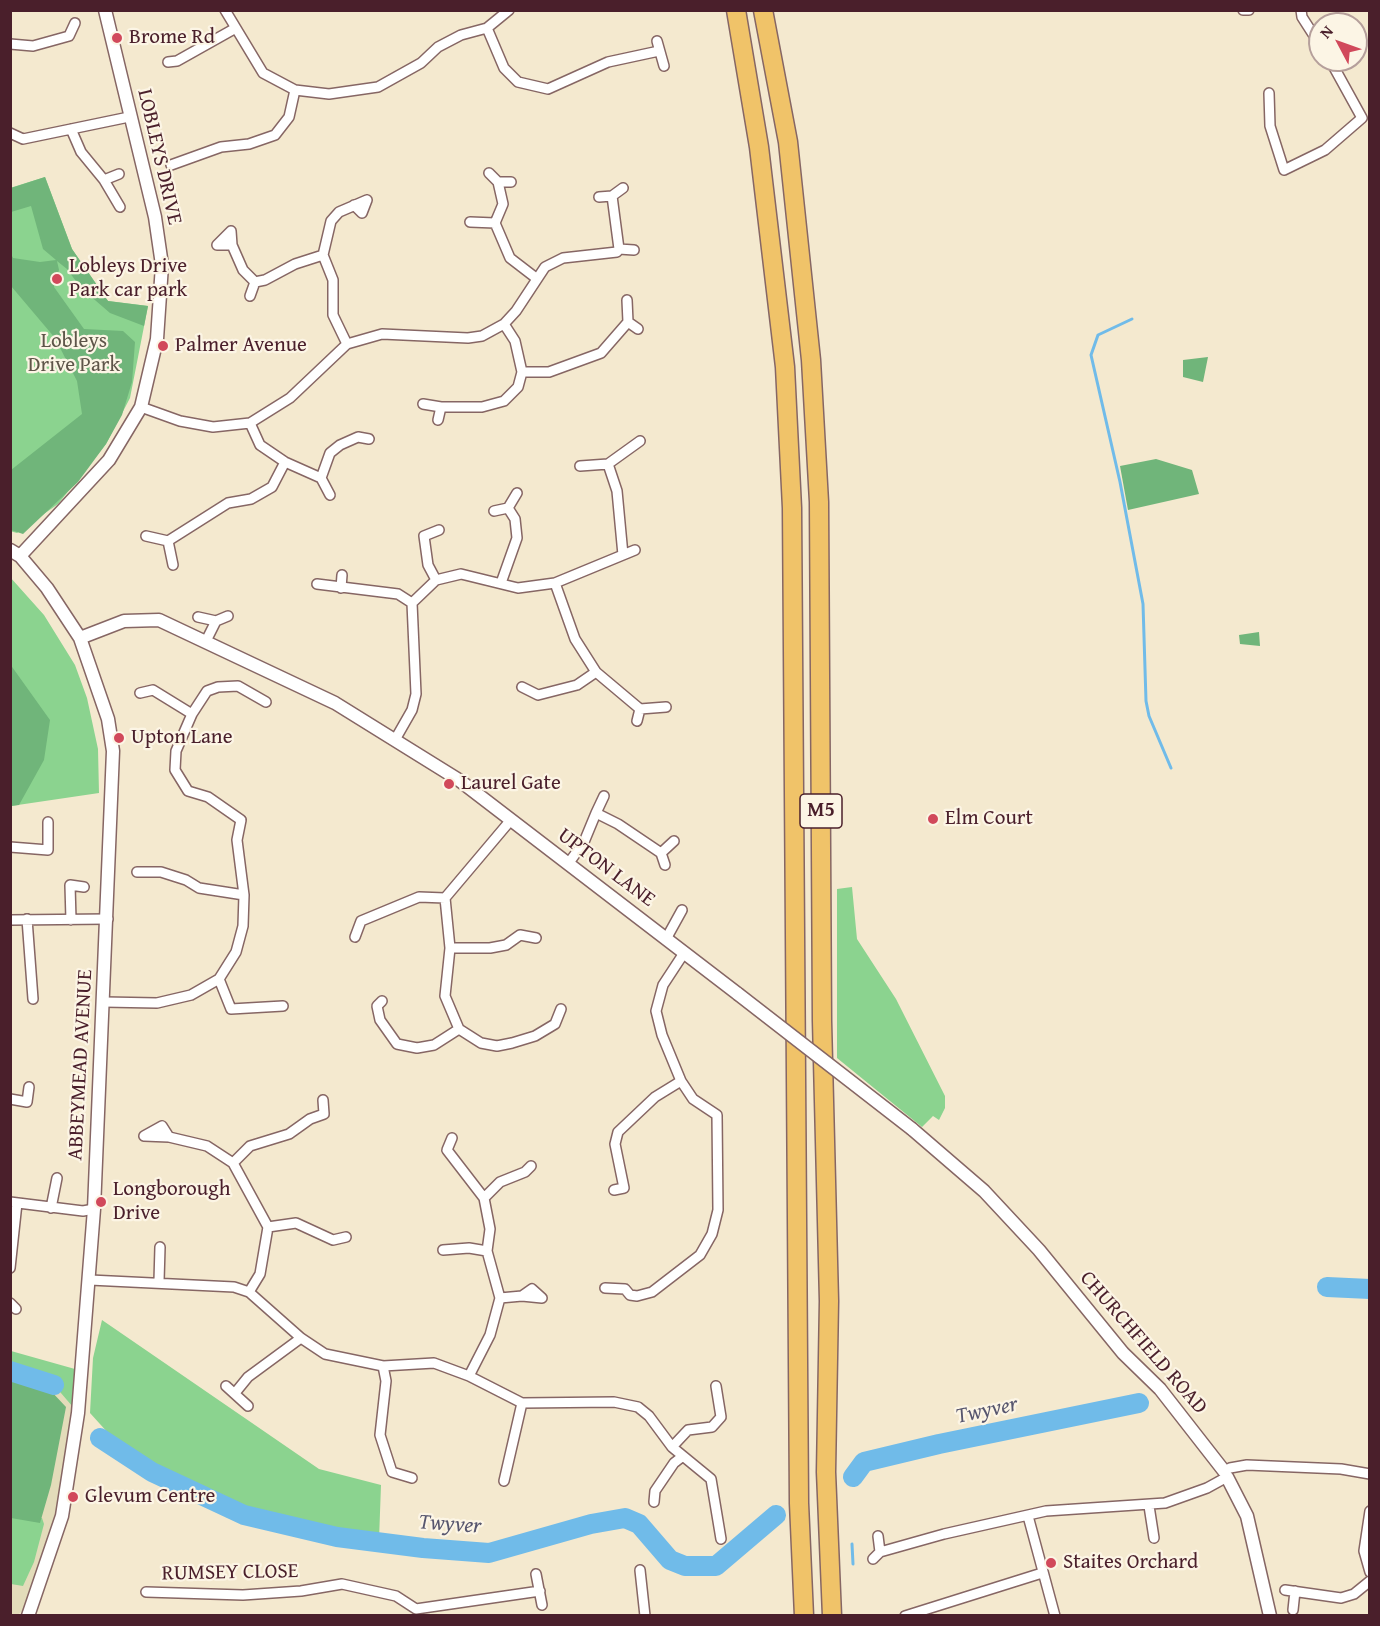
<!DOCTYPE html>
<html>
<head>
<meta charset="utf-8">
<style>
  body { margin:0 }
  #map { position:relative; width:1380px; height:1626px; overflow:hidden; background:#f4e9cf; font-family:"Gentium Book Plus",serif }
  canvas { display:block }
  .frame { position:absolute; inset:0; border:12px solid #4a1f2b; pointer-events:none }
  .north { position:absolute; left:1308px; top:12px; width:60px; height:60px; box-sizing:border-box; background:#fcf5e5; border:2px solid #b59f9b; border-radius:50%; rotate:311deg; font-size:16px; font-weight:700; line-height:24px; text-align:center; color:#4a1f2b }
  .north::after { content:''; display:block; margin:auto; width:21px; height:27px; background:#d1495b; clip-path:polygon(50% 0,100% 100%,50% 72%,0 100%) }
</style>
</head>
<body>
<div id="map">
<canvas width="1380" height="1626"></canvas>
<div class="frame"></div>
<div class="north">N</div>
</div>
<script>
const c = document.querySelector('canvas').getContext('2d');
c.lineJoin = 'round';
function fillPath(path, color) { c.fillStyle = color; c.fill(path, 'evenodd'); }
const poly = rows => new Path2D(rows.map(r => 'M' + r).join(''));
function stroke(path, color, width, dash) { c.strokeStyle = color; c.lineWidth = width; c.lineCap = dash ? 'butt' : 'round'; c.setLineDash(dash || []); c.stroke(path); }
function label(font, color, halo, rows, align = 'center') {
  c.font = font + ' "Gentium Book Plus",serif'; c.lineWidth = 4.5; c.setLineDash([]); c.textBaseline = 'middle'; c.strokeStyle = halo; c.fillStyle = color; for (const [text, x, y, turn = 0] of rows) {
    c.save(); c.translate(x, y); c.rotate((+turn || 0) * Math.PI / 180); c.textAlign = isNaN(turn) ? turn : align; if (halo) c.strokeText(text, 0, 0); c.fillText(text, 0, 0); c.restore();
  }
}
fillPath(poly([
  [10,1371,54,1385,78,1413,62,1516,30,1605,16,1616,10,1615]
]), '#e3dcba');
fillPath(poly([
  [45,177,72,249,108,301,148,306,130,398,106,444,58,504,17,533,10,531,10,188],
  [10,577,44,615,75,665,87,698,98,749,99,793,11,806],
  [852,887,857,939,896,999,945,1096,945,1108,939,1120,933,1116,922,1127,837,1058,837,889],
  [102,1320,319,1469,381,1485,379,1540,334,1539,241,1517,148,1477,90,1413,93,1358],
  [11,1351,82,1371,78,1413,54,1385,11,1371],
  [11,1513,42,1518,44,1524,34,1562,23,1586,11,1584]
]), '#8bd38f');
fillPath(poly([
  [45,177,72,249,108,301,148,306,144,326,110,313,81,288,67,269,57,261,59,270,54,287,84,329,123,331,135,342,132,382,122,415,106,444,78,482,23,534,11,530,11,470,82,414,77,381,55,338,11,286,11,254,13,258,40,262,56,260,43,249,31,206,11,212,11,188],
  [1208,357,1203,382,1183,377,1183,360],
  [1156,459,1192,470,1199,494,1128,510,1120,466],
  [1259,632,1260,646,1240,644,1239,635],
  [10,664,50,720,44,760,19,805,11,806],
  [10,1376,50,1390,66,1407,51,1485,40,1523,11,1518]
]), '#70b57a');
stroke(poly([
  [1132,319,1098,335,1091,355,1120,482,1143,604,1146,701,1149,716,1171,768],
  [852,1544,853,1564]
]), '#70bbe9', 3);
stroke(poly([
  [1327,1287,1370,1289],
  [10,1371,54,1385],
  [100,1438,152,1472,244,1515,337,1537,423,1548,489,1553,591,1524,625,1518,639,1524,670,1560,685,1566,716,1566,776,1515],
  [853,1477,864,1462,939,1444,1139,1403]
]), '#70bbe9', 20);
const minor = poly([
  [225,10,263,73,295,90,329,94,378,87,421,63,438,47,461,35,487,28,509,10],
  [1243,10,1249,10],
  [1301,10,1302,17,1320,45],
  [487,28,504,68,518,82,548,89,608,62,659,51],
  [657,41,664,66],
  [10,44,33,46,69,36,75,23],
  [168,62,177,61,234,29],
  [1269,93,1270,126,1284,170,1325,150,1362,118,1330,60],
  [71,129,81,152,104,180,120,207],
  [10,133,23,139,129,117],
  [171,165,221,147,249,144,275,135,289,117,295,90],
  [489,173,498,182,503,204,495,223,510,258,536,278],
  [104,180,119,174],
  [498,182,511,182],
  [599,197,612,196],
  [354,205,362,213,367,200],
  [470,222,495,223],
  [231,231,232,245,243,270,255,282,265,280,295,264,323,255],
  [231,231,217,245,232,245],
  [619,249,612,196,623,188],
  [250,296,255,282],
  [628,322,638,329],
  [347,344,333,315,333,280,323,255,331,221,339,212,367,200],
  [522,372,549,372,601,353,628,322,627,300],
  [423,404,441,407,482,407,504,401,518,387,522,372,515,341,504,324],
  [141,407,180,421,213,427,250,423,290,398,347,344,382,334,468,338,482,336,504,324,516,311,545,267,563,258,617,252,619,249,634,250],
  [438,420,441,407],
  [250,423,260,445,285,462,321,478,330,495],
  [580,466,608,464],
  [321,478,330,453,340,445,358,437,369,439],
  [494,511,508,508,517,493],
  [146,536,168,541,228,503,251,499,272,487,285,462],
  [168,541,173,565],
  [623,555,617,491,608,464,640,441],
  [436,580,428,565,424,536,439,530],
  [501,583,517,538,515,519,508,508],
  [555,583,575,639,596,672,640,709,666,707],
  [317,584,398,594,412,603],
  [341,588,342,575],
  [198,617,216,621,206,641],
  [216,621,228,616],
  [522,687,538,695,577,685,596,672],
  [140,693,153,690,192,714],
  [637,721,640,709],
  [396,738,412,710,416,694,412,603,436,580,461,574,518,588,555,583,635,550],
  [596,813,604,796],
  [10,847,48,850,48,822],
  [661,853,665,865],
  [568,864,584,842,596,813,618,824,661,853,674,841],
  [137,872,161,872,186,880,199,888,244,895],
  [445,898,450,948,445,996,459,1029,481,1043,497,1046,512,1043,535,1036,555,1024,561,1009],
  [27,919,33,999],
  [10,920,108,919],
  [71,920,70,885,84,887],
  [355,937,361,921,419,897,445,898,510,821],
  [666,939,682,910],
  [450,948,490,948,506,945,520,935,536,938],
  [219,979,231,1009,283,1006],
  [382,1001,377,1006,380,1020,397,1044,417,1048,434,1045,459,1029],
  [104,1002,157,1003,191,995,219,979,236,952,243,926,244,895,237,840,241,820,208,797,188,791,175,770,176,751,192,714,207,691,218,687,238,686,266,702],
  [10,1099,27,1102,29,1087],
  [144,1136,169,1137,207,1146,233,1163,268,1227,260,1274,249,1292],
  [144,1136,162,1126,169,1137],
  [452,1138,447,1150,484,1198,490,1229,487,1251,500,1298,490,1335,469,1376],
  [233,1163,250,1146,289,1134,310,1119,324,1114,323,1100],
  [614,1190,624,1188,615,1144,618,1132,655,1097,681,1081],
  [484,1198,500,1182,525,1172,531,1166],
  [10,1202,83,1211,94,1209],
  [51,1208,57,1178],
  [268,1227,296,1223,333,1240,346,1237],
  [443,1250,469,1248,487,1251],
  [10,1268,17,1203],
  [90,1280,234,1287,249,1292,301,1338,325,1354,383,1366,434,1363,469,1376,522,1403,614,1402,638,1407,649,1416,672,1447,711,1479,721,1539],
  [159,1281,160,1247],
  [605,1288,625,1289,630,1295,637,1296,652,1292,700,1255,712,1234,718,1210,717,1115,693,1099,681,1081,662,1035,656,1011,663,985,684,953],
  [500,1298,522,1296,532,1289,542,1298,522,1296],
  [10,1303,16,1309],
  [383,1366,386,1381,380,1435,392,1472,412,1478],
  [226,1386,248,1406],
  [235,1393,248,1377,301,1338],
  [672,1447,688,1430,712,1427,721,1417,716,1386],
  [504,1481,522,1403],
  [654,1502,655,1491,674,1463,683,1456],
  [1149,1506,1154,1538],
  [1370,1511,1364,1551,1370,1572],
  [1028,1516,1055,1616],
  [878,1536,880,1552],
  [873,1559,880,1552,944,1534,1046,1511,1165,1503,1207,1488,1227,1477,1224,1471,1230,1468,1247,1465,1341,1469,1370,1474],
  [640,1570,645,1616],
  [536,1574,542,1605],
  [1285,1590,1341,1598,1354,1594,1370,1581],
  [146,1592,243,1595,301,1591,342,1584,396,1596,416,1609,540,1591],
  [1293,1610,1295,1591],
  [905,1616,1042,1573]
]);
const tertiary = poly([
  [10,550,20,556,47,588,80,638,108,719,113,751,94,1209,78,1413,62,1516,28,1616],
  [20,556,109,460,141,407,157,339,162,265,155,217,105,10],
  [80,638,124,621,159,620,335,703,459,780,738,994],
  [912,1129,984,1191,1039,1250,1123,1353,1160,1389,1224,1471],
  [1227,1477,1247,1516,1270,1616]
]);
const motorway = poly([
  [736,10,759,147,785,367,792,508,799,1503,804,1616],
  [763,10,788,142,811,360,819,502,822,1021,829,1301,826,1472,832,1616]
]);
stroke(minor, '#866664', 12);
stroke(tertiary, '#866664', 15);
stroke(motorway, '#866664', 21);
stroke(minor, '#fff', 9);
stroke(tertiary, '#fff', 12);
stroke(motorway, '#f0c369', 18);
const tertiaryBridge = poly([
  [738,994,912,1129]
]);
stroke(tertiaryBridge, '#866664', 15, []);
stroke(tertiaryBridge, '#fff', 12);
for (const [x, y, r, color] of [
  [117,38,6,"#d1495b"],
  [57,279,6,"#d1495b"],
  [163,346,6,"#d1495b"],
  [119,738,6,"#d1495b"],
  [449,784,6,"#d1495b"],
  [933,819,6,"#d1495b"],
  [101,1202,6,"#d1495b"],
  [73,1497,6,"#d1495b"],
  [1051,1563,6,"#d1495b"]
]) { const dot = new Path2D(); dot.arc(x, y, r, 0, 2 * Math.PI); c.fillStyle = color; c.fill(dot); stroke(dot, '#fcf5e5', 2); }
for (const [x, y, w] of [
  [821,811,42]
]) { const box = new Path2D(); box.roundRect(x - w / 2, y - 17, w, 34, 4.5); c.fillStyle = '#fcf5e5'; c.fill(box); stroke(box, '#4a1f2b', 1.5); }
label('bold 20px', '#4a1f2b', null, [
  ["M5",821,811]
]);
label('21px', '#4a1f2b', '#fcf5e5', [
  ["Brome Rd",129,38],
  ["Lobleys Drive",69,267],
  ["Park car park",69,291],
  ["Palmer Avenue",175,346],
  ["Upton Lane",131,738],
  ["Laurel Gate",461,784],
  ["Elm Court",945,819],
  ["Longborough",113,1190],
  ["Drive",113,1214],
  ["Glevum Centre",85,1497],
  ["Staites Orchard",1063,1563]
], 'left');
label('21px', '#4a1f2b', '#fcf5e5', [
  ["LOBLEYS DRIVE",159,157,77],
  ["UPTON LANE",606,868,37],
  ["ABBEYMEAD AVENUE",81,1065,-87],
  ["CHURCHFIELD ROAD",1143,1343,49],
  ["RUMSEY CLOSE",230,1573,-1]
]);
label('21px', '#5e5549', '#fcf5e5', [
  ["Lobleys",74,342],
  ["Drive Park",74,366]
]);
label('italic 22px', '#57566e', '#fcf5e5', [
  ["Twyver",987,1411,-12],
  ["Twyver",450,1525,4]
]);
</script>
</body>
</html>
